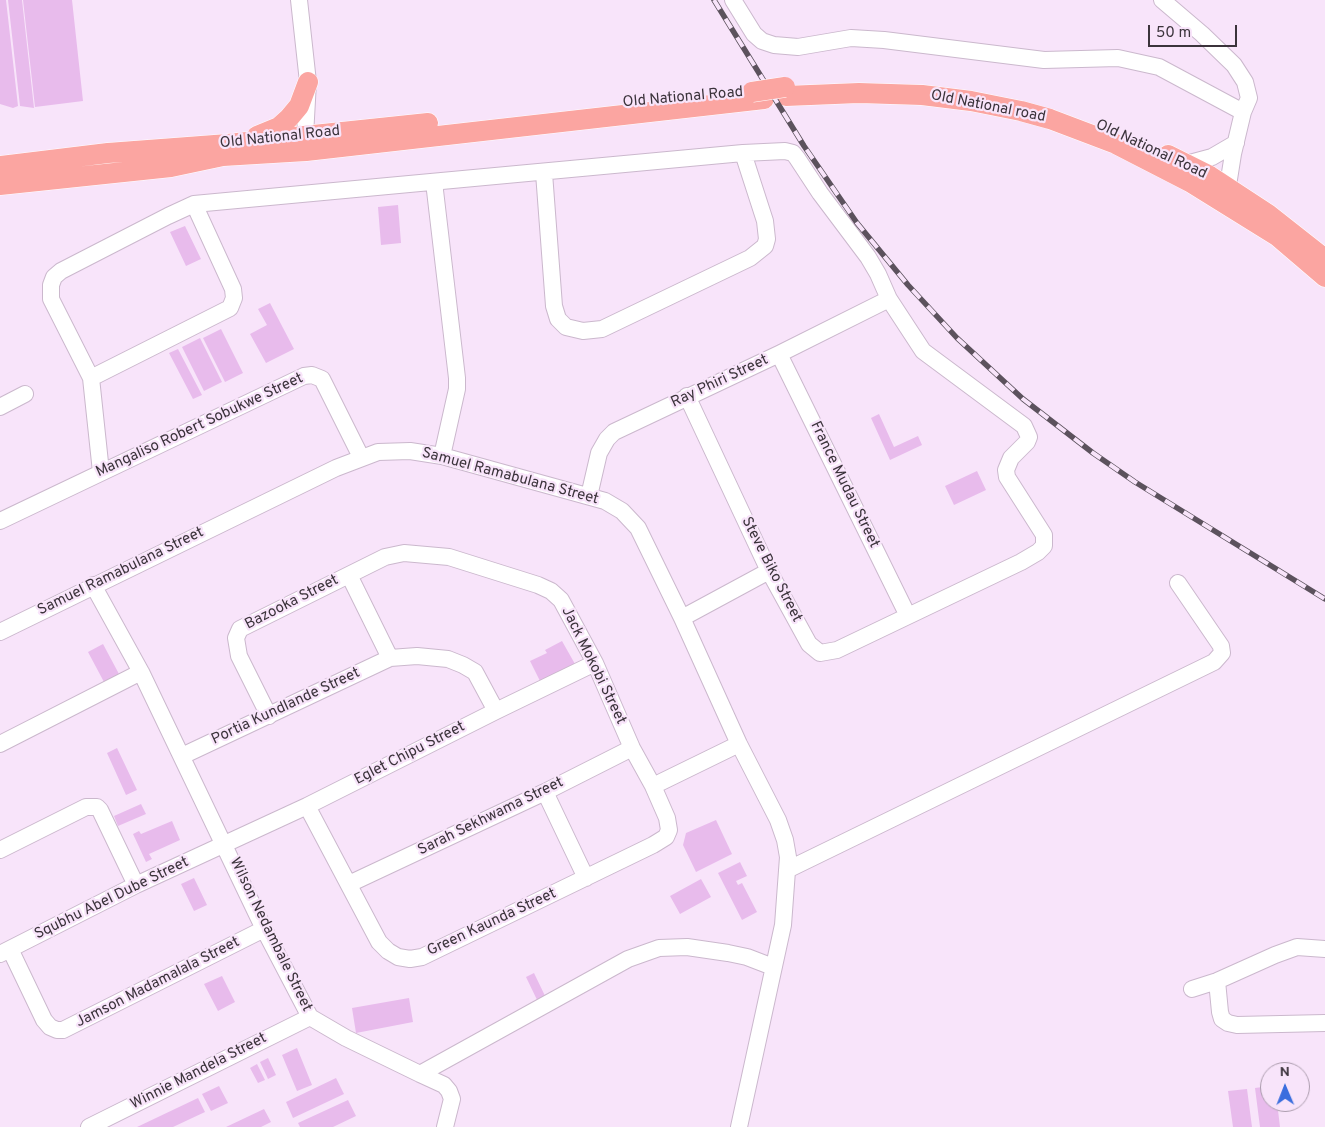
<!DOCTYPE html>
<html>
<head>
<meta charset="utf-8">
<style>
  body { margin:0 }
  #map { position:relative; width:1325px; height:1127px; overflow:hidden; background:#f8e4fa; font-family:Overpass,sans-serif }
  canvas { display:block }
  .north { position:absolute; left:1260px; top:1062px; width:50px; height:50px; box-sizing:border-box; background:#f8e4fa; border:1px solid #ac9dae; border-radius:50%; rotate:359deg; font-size:14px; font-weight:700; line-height:20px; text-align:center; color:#3b333b }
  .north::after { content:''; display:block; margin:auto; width:18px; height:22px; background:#3b6ede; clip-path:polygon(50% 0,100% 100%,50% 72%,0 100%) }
  .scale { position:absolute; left:1148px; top:25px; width:89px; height:22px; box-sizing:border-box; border:2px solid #3b333b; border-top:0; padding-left:6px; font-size:15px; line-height:18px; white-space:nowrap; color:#3b333b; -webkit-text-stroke:4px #f8e4fa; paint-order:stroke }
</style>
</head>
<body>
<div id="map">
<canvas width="1325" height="1127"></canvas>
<div class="north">N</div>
<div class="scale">50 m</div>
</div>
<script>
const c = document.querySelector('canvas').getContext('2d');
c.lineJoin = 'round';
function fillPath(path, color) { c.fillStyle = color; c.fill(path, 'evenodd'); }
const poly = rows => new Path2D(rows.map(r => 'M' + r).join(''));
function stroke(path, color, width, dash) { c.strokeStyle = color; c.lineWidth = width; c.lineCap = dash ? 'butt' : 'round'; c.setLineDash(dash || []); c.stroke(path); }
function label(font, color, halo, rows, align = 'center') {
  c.font = font + ' Overpass,sans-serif'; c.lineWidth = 4.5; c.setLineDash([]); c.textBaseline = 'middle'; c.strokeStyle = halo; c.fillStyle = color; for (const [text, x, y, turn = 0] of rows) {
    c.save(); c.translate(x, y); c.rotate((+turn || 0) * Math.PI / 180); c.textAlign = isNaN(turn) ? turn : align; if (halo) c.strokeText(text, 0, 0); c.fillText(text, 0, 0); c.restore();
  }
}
fillPath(poly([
  [0,0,6,0,18,106,13,108,0,104],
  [8,0,22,0,34,108,20,106],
  [23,0,72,0,83,101,35,107],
  [398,205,401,243,381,245,378,207],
  [185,226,201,259,186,266,170,232],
  [270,303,294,349,266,363,250,334,267,325,258,309],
  [221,329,243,373,225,382,203,338],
  [200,338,222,382,204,391,182,347],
  [178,349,202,395,193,399,169,353],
  [879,414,894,447,918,436,922,445,890,460,871,418],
  [977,471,986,490,954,505,945,486],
  [562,641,575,664,540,681,530,661,547,653,545,650],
  [103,644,119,674,104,682,88,652],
  [117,748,137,790,126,795,107,753],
  [141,804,146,814,118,826,114,816],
  [716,820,732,854,696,872,683,845,686,833],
  [172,821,180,840,149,854,152,859,146,862,133,834,139,831,141,834],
  [740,862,747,876,736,881,738,885,742,883,757,912,742,920,718,873],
  [194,878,207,905,194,911,181,884],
  [701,879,711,897,680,914,670,896],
  [534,973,547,1000,539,1004,526,977],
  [222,976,235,1002,218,1011,204,984],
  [409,998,413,1022,356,1033,352,1008],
  [297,1048,312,1085,297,1091,282,1055],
  [268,1058,276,1075,268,1079,260,1062],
  [257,1064,265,1080,258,1083,250,1068],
  [336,1078,344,1094,293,1118,286,1102],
  [219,1086,228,1103,211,1111,202,1094],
  [1270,1086,1270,1102,1277,1102,1280,1127,1260,1127,1255,1088],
  [1247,1089,1252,1127,1233,1127,1228,1091],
  [198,1098,205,1112,173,1127,137,1127],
  [348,1100,356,1116,333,1127,300,1127,298,1123],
  [264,1109,271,1122,261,1127,226,1127]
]), '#e8bbec');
const minor = poly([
  [299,0,308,82,305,136,306,146],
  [733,0,754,34,762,41,774,45,798,47,851,38,884,40,1044,60,1118,58,1159,67,1243,112,1233,154,1226,198],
  [1162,0,1202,34,1234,65,1245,82,1249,98,1243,112],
  [1186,164,1212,157,1236,143],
  [544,173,554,306,558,319,566,327,583,331,602,329,750,258,765,246,767,239,765,221,743,153],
  [434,182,457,378,457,389,442,456],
  [779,354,908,616],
  [91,378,230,308,234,298,233,289,194,204],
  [0,407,25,394],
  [101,472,91,378,51,299,51,285,54,277,61,271,168,216,194,204,743,153,785,151,793,153,797,158,820,193,868,257,878,274,889,299,923,351,1024,426,1029,437,1027,442,1011,458,1006,470,1007,477,1044,535,1044,546,1038,552,1021,562,837,650,820,653,809,644,769,571,687,396],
  [589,496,599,453,607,439,614,432,779,354,889,299],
  [0,521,304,376,312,375,322,379,361,457],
  [349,575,390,658],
  [93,585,141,672,264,929,310,1017,346,1038,420,1074,628,959,659,948,687,947,728,953,747,957,773,967],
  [682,618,769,571],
  [0,632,336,468,378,452,410,451,442,456,605,501,622,511,638,528,682,618,739,744,778,820,785,840,788,857,783,925,739,1127],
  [269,716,239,656,236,638,240,629,385,557,404,553,449,557,538,585,551,591,561,600,595,663,632,748,653,786,667,818,669,830,666,837,653,845,422,957,410,959,398,957,388,951,379,942,307,806],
  [0,744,141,672],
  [182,756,390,658,417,656,448,659,463,665,475,672,496,711],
  [653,786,739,744],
  [545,792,586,878],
  [0,850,86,807,97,807,100,810,136,885],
  [787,870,1214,662,1222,653,1221,646,1178,583],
  [349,884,545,792,632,748],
  [10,949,44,1020,50,1027,57,1030,63,1030,264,929],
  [0,954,136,885,307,806,496,711,595,663],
  [1217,981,1220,1012,1222,1019,1228,1023,1237,1025,1325,1023],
  [1192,989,1217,981,1275,955,1297,947,1325,949],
  [420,1074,444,1085,449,1091,452,1099,445,1127],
  [89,1127,310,1017]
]);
const major = poly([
  [786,96,859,93,922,95,971,101,1021,111,1050,119,1116,144,1190,182,1277,236,1325,277],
  [257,136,279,127,289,118,299,106,308,82],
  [1168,155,1210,176,1268,214,1325,259],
  [0,166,108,153,228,144,428,123],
  [0,185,171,167,223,156,306,151,764,99]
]);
stroke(minor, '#cbb8cd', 18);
stroke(major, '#fff', 21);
stroke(minor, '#fff', 16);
stroke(major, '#fba5a1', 20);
const rail = poly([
  [714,0,804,146,857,223,908,285,957,338,1023,399,1093,453,1135,482,1325,599]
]);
stroke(rail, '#5c525d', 5.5);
stroke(rail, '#f8e4fa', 4, [11]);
const majorBridge = poly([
  [752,92,785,87]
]);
stroke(majorBridge, '#fff', 21, []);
stroke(majorBridge, '#fba5a1', 20);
label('15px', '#3b333b', '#f8e4fa', [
  ["Old National Road",683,98,-5],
  ["Old National road",988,107,11],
  ["Old National Road",280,138,-6],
  ["Old National Road",1151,150,25],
  ["Ray Phiri Street",720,382,-25],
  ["Mangaliso Robert Sobukwe Street",200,426,-25],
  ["Samuel Ramabulana Street",510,477,15],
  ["France Mudau Street",844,485,64],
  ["Steve Biko Street",771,570,63],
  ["Samuel Ramabulana Street",121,572,-26],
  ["Bazooka Street",292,603,-27],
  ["Jack Mokobi Street",593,666,64],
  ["Portia Kundlande Street",286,707,-25],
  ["Eglet Chipu Street",410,754,-27],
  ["Sarah Sekhwama Street",491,817,-26],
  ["Squbhu Abel Dube Street",112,899,-26],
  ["Green Kaunda Street",492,923,-25],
  ["Wilson Nedambale Street",270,935,64],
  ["Jamson Madamalala Street",158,983,-27],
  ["Winnie Mandela Street",199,1072,-27]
]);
</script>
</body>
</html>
